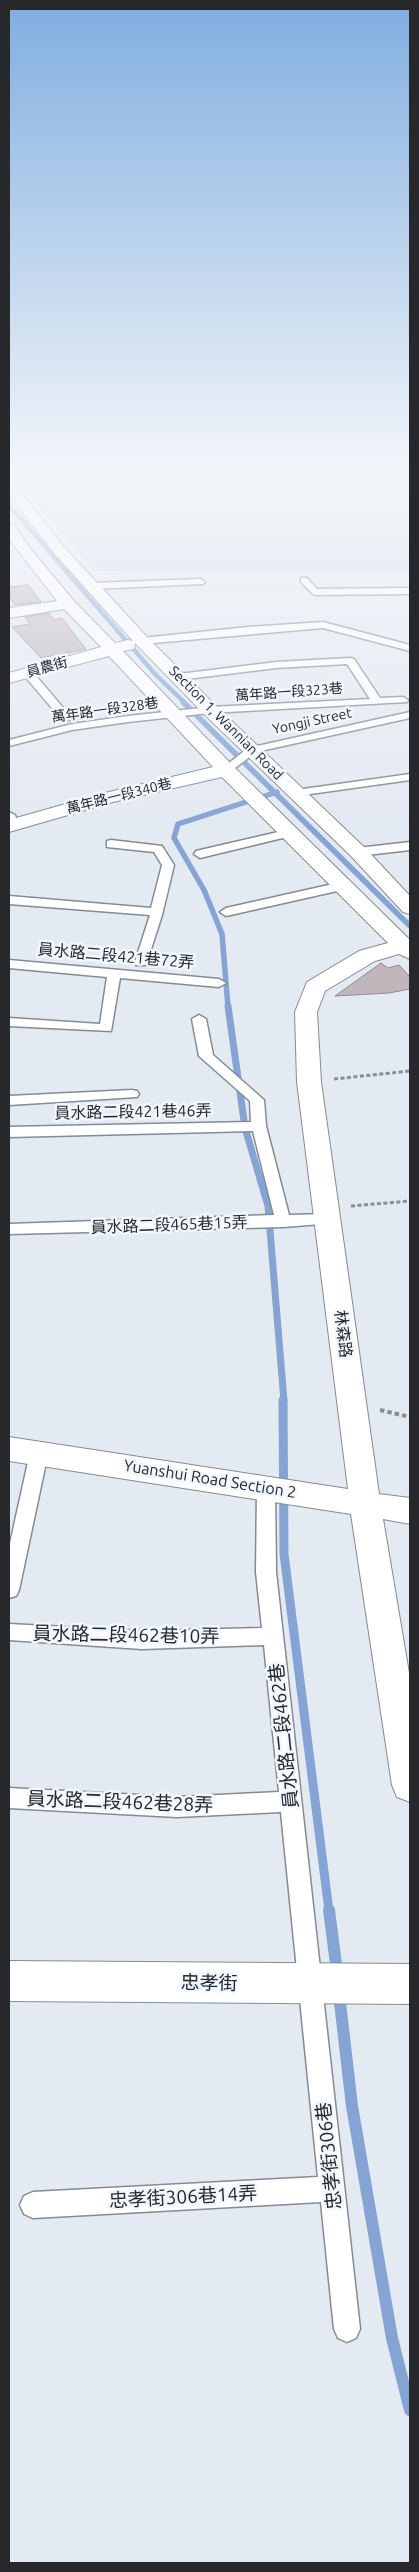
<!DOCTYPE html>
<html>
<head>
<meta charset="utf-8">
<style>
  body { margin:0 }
  #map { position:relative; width:419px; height:2572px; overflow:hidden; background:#e4eaf2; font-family:Ubuntu,sans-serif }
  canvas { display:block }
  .frame { position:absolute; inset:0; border:10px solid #26282b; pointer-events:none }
</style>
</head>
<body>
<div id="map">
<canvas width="419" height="2572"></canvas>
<div class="frame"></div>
</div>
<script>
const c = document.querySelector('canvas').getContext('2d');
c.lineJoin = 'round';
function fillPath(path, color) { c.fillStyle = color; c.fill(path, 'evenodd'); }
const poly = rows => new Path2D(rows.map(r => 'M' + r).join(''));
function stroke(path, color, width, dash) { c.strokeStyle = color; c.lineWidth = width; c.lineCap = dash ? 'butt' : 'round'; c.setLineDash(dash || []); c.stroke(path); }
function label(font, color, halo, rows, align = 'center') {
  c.font = font + ' Ubuntu,"Noto Sans TC",sans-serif'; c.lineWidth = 5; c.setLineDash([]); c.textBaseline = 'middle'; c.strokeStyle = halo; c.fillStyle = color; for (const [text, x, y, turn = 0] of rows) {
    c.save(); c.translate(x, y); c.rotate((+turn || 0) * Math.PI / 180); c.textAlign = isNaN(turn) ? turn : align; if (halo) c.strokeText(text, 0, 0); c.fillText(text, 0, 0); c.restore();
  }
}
fillPath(poly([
  [9,469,410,473,410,574,94,571]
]), '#d2ddea');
stroke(poly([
  [9,505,155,674,185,703]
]), '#85a3d3', 4.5);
stroke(poly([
  [183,702,410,926],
  [228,1007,222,934,204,890,174,838,178,824,277,792]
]), '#85a3d3', 5.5);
stroke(poly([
  [228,1006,245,1128,268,1206,284,1401]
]), '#85a3d3', 7);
stroke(poly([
  [283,1400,284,1554,329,1911]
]), '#85a3d3', 9);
stroke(poly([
  [329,1910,337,1972],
  [339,1994,352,2106,392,2338,410,2410]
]), '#85a3d3', 12);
const building = poly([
  [28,585,41,602,15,605,9,597,9,587,28,585],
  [49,613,54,620,62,618,86,649,41,658,12,627,30,624,25,617,49,613],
  [381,963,388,968,399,965,410,977,410,989,389,993,335,996,381,963]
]);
fillPath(building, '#c0b6bc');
stroke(building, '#928a8f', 1);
const service = poly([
  [301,578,307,578,317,589,410,588,410,594,314,595,301,582,301,578],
  [200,579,205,582,203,584,92,589,87,586,92,583,200,579],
  [323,622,410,645,410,651,323,628,142,644,137,641,142,638,248,627,323,622],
  [350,658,354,659,380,698,403,697,408,700,407,702,210,713,128,722,72,730,9,746,9,740,72,724,128,716,210,707,370,699,347,664,276,668,179,680,174,677,179,674,276,662,350,658],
  [23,670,31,670,70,716,70,720,62,720,23,674,23,670],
  [410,712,410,718,256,752,230,772,226,773,220,770,248,748,410,712],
  [410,774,410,780,296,796,290,793,296,790,410,774],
  [9,812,15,815,18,824,16,826,9,827,9,812],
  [291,829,295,831,295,835,200,858,194,854,196,851,291,829],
  [111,840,162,846,174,865,162,915,146,965,136,965,135,962,150,915,9,904,9,896,151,908,162,865,154,852,107,847,107,841,111,840],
  [410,842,410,850,358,856,352,852,358,848,410,842],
  [342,882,348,886,346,889,226,916,220,912,226,908,342,882],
  [9,960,219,979,226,983,219,987,120,978,111,1031,9,1026,9,1018,100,1024,107,977,9,968,9,960],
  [199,1015,206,1019,213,1055,264,1100,266,1126,289,1215,329,1214,335,1215,337,1219,335,1223,283,1227,9,1234,9,1224,274,1215,253,1131,9,1137,9,1127,251,1122,250,1101,199,1056,192,1019,199,1015],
  [132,1090,137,1091,139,1094,137,1097,9,1105,9,1096,132,1090],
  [39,1446,45,1448,48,1453,19,1590,16,1596,9,1598,9,1548,30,1453,33,1448,39,1446],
  [266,1481,272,1483,275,1488,276,1572,360,2329,356,2338,347,2342,338,2338,334,2329,321,2202,33,2218,24,2214,20,2205,24,2196,33,2192,318,2177,281,1812,177,1817,9,1808,9,1788,177,1797,279,1792,264,1645,142,1649,9,1640,9,1624,142,1631,262,1628,256,1572,257,1488,260,1483,266,1481]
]);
const minor = poly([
  [9,482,14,483,64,547,148,638,216,706,365,848,410,896,410,914,403,912,351,856,204,714,135,643,134,649,123,651,233,766,410,940,410,959,399,954,375,961,325,991,317,1012,321,1082,379,1494,410,1498,410,1524,383,1519,410,1679,410,1802,397,1797,392,1785,351,1514,9,1461,9,1437,348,1489,297,1082,295,1012,307,982,359,951,388,943,222,777,113,802,9,832,9,820,101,794,213,767,109,656,9,683,9,673,101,647,64,609,9,618,9,608,57,601,9,539,9,524,14,525,33,552,74,601,115,643,128,640,133,641,54,553,9,495,9,482],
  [9,1961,410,1964,410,2004,9,2001,9,1961]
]);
stroke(service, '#858b92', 3);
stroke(minor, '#858b92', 2);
stroke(poly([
  [334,1079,410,1071],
  [351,1206,410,1201]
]), '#8a8e93', 3, [4, 2.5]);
stroke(poly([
  [380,1410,410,1417]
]), '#8a8e93', 4, [4.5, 3]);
fillPath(service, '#fff');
fillPath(minor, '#fff');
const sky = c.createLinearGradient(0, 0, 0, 828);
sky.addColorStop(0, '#80ade0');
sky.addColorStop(0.57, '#f3f6f9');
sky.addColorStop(1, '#f3f6f900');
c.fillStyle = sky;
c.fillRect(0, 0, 419, 828);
label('14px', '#26282b', '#f2f7fe', [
  ["員農街",47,667,-15],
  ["萬年路一段323巷",289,692,-4],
  ["萬年路一段328巷",105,710,-8],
  ["Yongji Street",312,721,-12],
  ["Section 1, Wannian Road",226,723,45],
  ["萬年路一段340巷",119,796,-14]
]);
label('16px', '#26282b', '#f2f7fe', [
  ["員水路二段421巷72弄",116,956,5],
  ["員水路二段421巷46弄",133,1112,-1],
  ["員水路二段465巷15弄",169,1225,-2],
  ["林森路",343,1334,83],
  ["Yuanshui Road Section 2",210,1479,9]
]);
label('19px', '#26282b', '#f2f7fe', [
  ["員水路二段462巷10弄",126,1635,1],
  ["員水路二段462巷",284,1736,-96],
  ["員水路二段462巷28弄",120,1802,2],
  ["忠孝街",209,1983,1],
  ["忠孝街306巷",329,2156,-96],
  ["忠孝街306巷14弄",183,2197,-3]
]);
</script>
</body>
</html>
